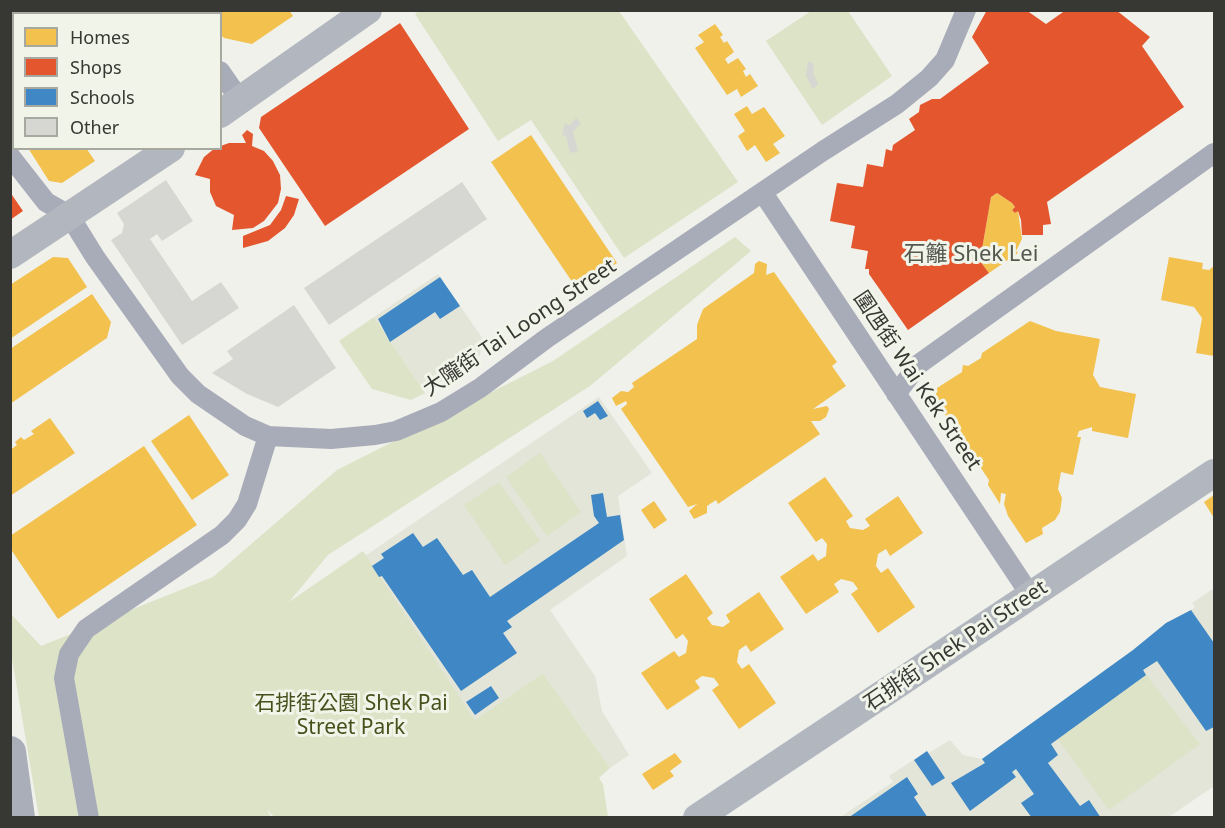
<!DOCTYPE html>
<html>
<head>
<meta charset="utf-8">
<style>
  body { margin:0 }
  #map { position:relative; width:1225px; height:828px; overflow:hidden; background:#f0f1eb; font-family:"Noto Sans",sans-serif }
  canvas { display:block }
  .frame { position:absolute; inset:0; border:12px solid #373833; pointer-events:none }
  .legend { position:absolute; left:12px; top:12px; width:210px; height:138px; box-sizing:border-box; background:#f1f4e8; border:2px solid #a7a9a0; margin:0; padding:8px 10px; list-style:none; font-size:18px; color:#373833 }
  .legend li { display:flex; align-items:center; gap:12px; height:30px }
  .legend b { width:30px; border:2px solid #a7a9a0 }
</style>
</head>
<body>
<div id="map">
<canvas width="1225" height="828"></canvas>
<div class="frame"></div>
<ul class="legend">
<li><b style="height:16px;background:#f2c14e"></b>Homes</li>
<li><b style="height:16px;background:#e4572e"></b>Shops</li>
<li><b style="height:16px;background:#3f88c5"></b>Schools</li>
<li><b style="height:16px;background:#d6d7d2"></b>Other</li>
</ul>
</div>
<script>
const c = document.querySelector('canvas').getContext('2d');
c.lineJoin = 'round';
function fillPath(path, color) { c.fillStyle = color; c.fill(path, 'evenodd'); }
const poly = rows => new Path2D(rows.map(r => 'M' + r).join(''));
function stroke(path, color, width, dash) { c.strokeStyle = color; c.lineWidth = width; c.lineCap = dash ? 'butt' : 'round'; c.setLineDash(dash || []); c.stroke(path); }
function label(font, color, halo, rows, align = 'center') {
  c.font = font + ' "Noto Sans","Noto Sans TC",sans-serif'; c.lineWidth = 6; c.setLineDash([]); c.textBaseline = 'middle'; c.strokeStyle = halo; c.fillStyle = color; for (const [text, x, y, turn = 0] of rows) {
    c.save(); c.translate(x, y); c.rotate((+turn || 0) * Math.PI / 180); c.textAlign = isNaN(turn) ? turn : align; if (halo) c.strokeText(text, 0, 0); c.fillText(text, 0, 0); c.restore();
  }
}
fillPath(poly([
  [438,274,483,339,480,355,435,386,423,390,374,317],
  [599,397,652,473,618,496,627,556,550,610,595,676,602,711,629,755,610,768,543,673,475,720,365,556],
  [1214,588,1214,786,1169,817,839,818,893,782,889,776,927,751,929,753,950,740,963,755,982,759,1133,650,1166,623,1191,610,1195,607,1192,603]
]), '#e2e5d8');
fillPath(poly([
  [420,10,619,11,738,182,624,258,531,120,498,141,415,14],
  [811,11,848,11,892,76,822,125,766,41],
  [735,237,751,251,590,386,328,555,289,602,363,551,475,720,543,673,610,768,599,778,603,784,608,817,275,818,267,809,271,817,39,817,11,653,10,613,41,646,213,577,337,470,553,361],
  [374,317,425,393,411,400,372,389,339,341],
  [540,453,581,512,547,536,506,477],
  [499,482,540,541,505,565,464,505],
  [1146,675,1200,744,1109,810,1057,738]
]), '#dce3c7');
fillPath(poly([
  [205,10,289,10,293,16,252,44,224,38,220,34,220,14,207,14],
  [715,24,723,35,720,37,724,43,727,41,734,52,725,59,728,64,738,58,746,69,743,71,746,77,750,74,758,86,741,97,737,89,727,95,695,48,704,42,698,35],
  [14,38,14,105,10,103,10,40],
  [747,106,752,114,764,107,785,136,773,144,780,153,766,162,755,145,747,151,738,136,745,131,734,114],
  [531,135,617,263,577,289,491,162],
  [28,148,86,148,95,161,62,183,49,181],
  [997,193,1012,203,1015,207,1012,210,1015,213,1018,211,1022,239,1016,251,1018,253,989,273,980,261,991,197],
  [53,257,68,258,87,287,10,339,10,285],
  [1169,257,1203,263,1202,269,1209,270,1214,266,1214,356,1196,353,1202,318,1194,307,1161,300],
  [759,261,767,264,766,275,774,272,832,355,837,362,832,366,846,386,813,409,827,406,829,409,826,417,820,421,811,421,820,434,718,504,716,500,707,506,707,513,694,519,689,511,697,504,688,507,621,409,627,404,626,401,616,406,612,398,621,391,628,392,634,387,632,383,697,339,697,325,703,309,754,273,755,264],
  [92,294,111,322,107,338,10,404,10,349],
  [1030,321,1056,331,1100,339,1093,375,1100,387,1136,394,1128,438,1092,431,1092,427,1079,431,1077,437,1081,437,1073,475,1061,472,1058,489,1062,498,1060,512,1055,520,1042,528,1043,534,1026,543,1008,516,1004,504,1006,494,1001,493,1000,504,988,485,989,480,935,400,937,388,962,372,963,365,968,366,981,358,982,353],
  [189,415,229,475,192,500,151,441],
  [50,418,75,453,10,496,10,450,17,445,15,442,21,437,24,440,34,434,31,431],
  [144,446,197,525,58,619,10,548,10,536],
  [825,477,853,516,846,521,850,528,863,530,870,526,865,519,898,496,923,533,890,556,886,549,878,554,876,566,881,573,888,568,915,607,878,633,851,594,858,589,853,582,841,579,834,584,839,592,806,614,780,577,813,554,818,561,826,556,827,544,822,538,816,542,788,503],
  [1214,495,1214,518,1204,502],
  [654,501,667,520,654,529,641,510],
  [686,574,713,613,707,618,712,625,723,627,730,622,726,615,759,592,784,629,751,652,746,645,739,650,737,662,742,669,749,664,776,703,739,729,712,690,719,685,714,678,702,676,695,681,700,688,667,710,641,673,674,651,679,657,686,653,688,641,683,634,676,639,649,599],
  [675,753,682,762,670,771,674,776,653,790,642,774]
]), '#f2c14e');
fillPath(poly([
  [46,10,133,10,135,14,48,14],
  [987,10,1026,10,1046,24,1066,10,1116,10,1150,37,1142,46,1184,107,1047,202,1051,224,1043,225,1043,235,1022,235,1021,220,1018,211,1015,213,1012,210,1015,207,1012,203,997,193,991,197,980,261,989,273,908,330,869,274,869,269,865,269,868,251,851,248,855,226,830,221,837,183,863,187,867,164,883,167,886,149,892,151,893,145,915,130,909,119,919,112,920,105,932,99,940,99,989,63,972,37],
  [400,23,469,129,325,226,259,128,261,117],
  [247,130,253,134,252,146,264,151,273,161,280,175,281,189,278,203,264,221,253,228,232,230,234,215,216,206,210,192,210,179,195,175,204,157,215,148,229,143,246,143,242,135],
  [10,192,23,211,10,220],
  [286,196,299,199,294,215,285,228,268,241,243,248,243,236,270,225,281,210]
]), '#e4572e');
fillPath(poly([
  [440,277,460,306,440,319,435,312,390,342,378,319],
  [598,401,608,416,600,420,595,413,587,418,583,411],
  [603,493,607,517,620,515,624,540,507,621,512,627,503,633,517,653,461,691,382,576,379,577,372,566,384,558,381,554,413,533,423,547,437,538,463,575,472,570,490,597,599,523,594,516,591,495],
  [1191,610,1214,643,1214,727,1206,731,1157,661,1143,670,1146,675,1051,744,1058,755,1048,763,1080,806,1089,800,1101,818,1032,818,1021,803,1034,794,1016,769,1012,772,1016,777,970,811,951,783,985,763,982,759,1133,650,1166,623],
  [491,686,499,698,475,715,466,702],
  [927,751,945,778,932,786,914,760],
  [907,777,918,794,914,797,928,818,848,818]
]), '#3f88c5');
fillPath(poly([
  [808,61,814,64,813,73,818,84,813,89,806,76],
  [576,118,581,123,573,132,578,151,570,153,566,136,562,135,565,124,570,125],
  [166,180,193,221,162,241,157,234,150,239,192,301,221,282,239,308,182,345,111,240,122,233,124,224,117,213],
  [462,182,487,219,329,325,304,288],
  [294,305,336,368,278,407,247,394,212,373,233,359,227,351]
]), '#d6d7d2');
stroke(poly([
  [177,10,179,14],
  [220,71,240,100],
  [10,156,46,202,69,215,95,257,180,376,198,394,245,426,268,436,331,439,375,435,396,431,441,412,480,388,547,338,823,151,897,104,929,78,945,60,966,10],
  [763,193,1031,596],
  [896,394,919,364,1214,153],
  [89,818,64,678,69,654,86,629,222,535,237,520,247,504,268,436]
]), '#a8acb9', 20);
stroke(poly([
  [220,114,368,10],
  [10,255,171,148],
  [697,818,1214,473]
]), '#b1b6bf', 28);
stroke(poly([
  [10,752,19,818]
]), '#aaaeb9', 32);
label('21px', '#373833', '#f1f4e8', [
  ["大隴街 Tai Loong Street",520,328,-34],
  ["圍乪街 Wai Kek Street",917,381,56],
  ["石排街 Shek Pai Street",956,646,-34]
]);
label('21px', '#45501b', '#f1f4e8', [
  ["石排街公園 Shek Pai",351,704],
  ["Street Park",351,728]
]);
label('22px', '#55584e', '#f1f4e8', [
  ["石籬 Shek Lei",971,255]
]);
</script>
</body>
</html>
